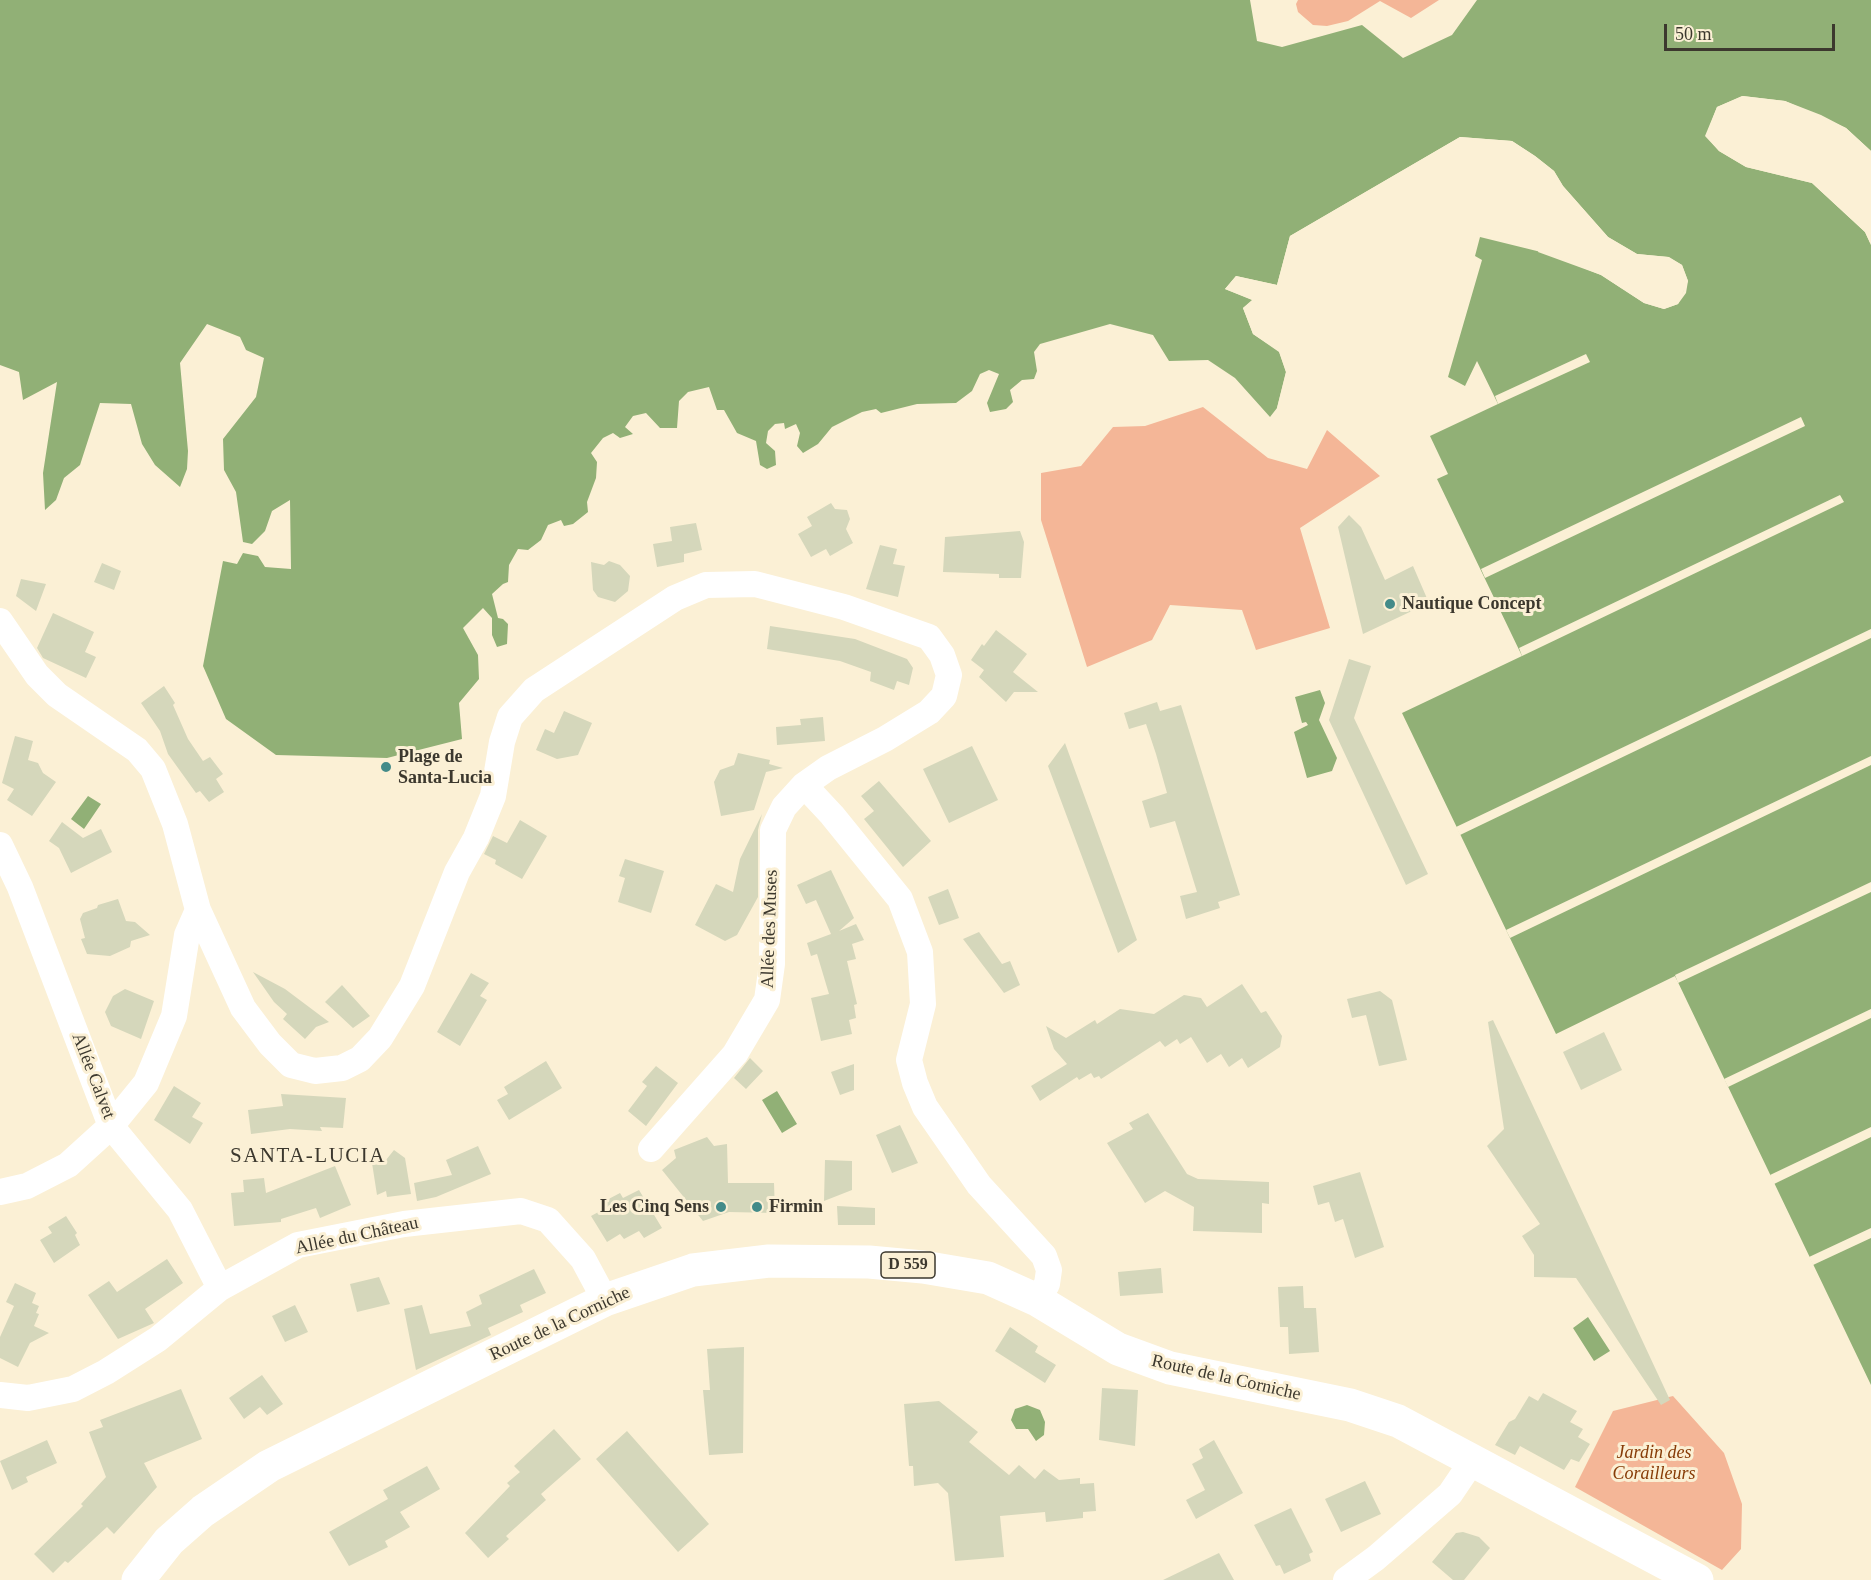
<!DOCTYPE html>
<html>
<head>
<meta charset="utf-8">
<style>
  body { margin:0 }
  #map { position:relative; width:1871px; height:1580px; overflow:hidden; background:#fbf0d5; font-family:"Times New Roman",serif }
  canvas { display:block }
  .scale { position:absolute; left:1664px; top:24px; width:171px; height:27px; box-sizing:border-box; border:3px solid #3c382e; border-top:0; padding-left:8px; font-size:18px; line-height:21px; white-space:nowrap; color:#3c382e; -webkit-text-stroke:4px #fbf0d5; paint-order:stroke }
</style>
</head>
<body>
<div id="map">
<canvas width="1871" height="1580"></canvas>
<div class="scale">50 m</div>
</div>
<script>
const c = document.querySelector('canvas').getContext('2d');
c.lineJoin = 'round';
function fillPath(path, color) { c.fillStyle = color; c.fill(path, 'evenodd'); }
const poly = rows => new Path2D(rows.map(r => 'M' + r).join(''));
function stroke(path, color, width, dash) { c.strokeStyle = color; c.lineWidth = width; c.lineCap = dash ? 'butt' : 'round'; c.setLineDash(dash || []); c.stroke(path); }
function label(font, color, halo, rows, align = 'center') {
  c.font = font + ' "Times New Roman",serif'; c.lineWidth = 6; c.setLineDash([]); c.textBaseline = 'middle'; c.strokeStyle = halo; c.fillStyle = color; for (const [text, x, y, turn = 0] of rows) {
    c.save(); c.translate(x, y); c.rotate((+turn || 0) * Math.PI / 180); c.textAlign = isNaN(turn) ? turn : align; if (halo) c.strokeText(text, 0, 0); c.fillText(text, 0, 0); c.restore();
  }
}
fillPath(poly([
  [1298,0,1439,0,1411,18,1380,1,1348,21,1327,26,1313,25,1298,12,1296,4],
  [1203,407,1268,458,1307,469,1327,430,1380,476,1300,528,1330,628,1256,650,1242,610,1170,605,1152,640,1087,667,1041,520,1041,473,1081,466,1113,427,1145,426],
  [1673,1396,1724,1453,1742,1504,1741,1549,1722,1570,1575,1487,1613,1411]
]), '#f4b697');
fillPath(poly([
  [0,0,1250,0,1257,41,1282,47,1362,25,1403,58,1452,35,1477,0,1871,0,1871,151,1846,128,1785,101,1743,96,1717,107,1706,136,1719,151,1746,167,1812,183,1865,232,1871,245,1871,1385,1675,976,1556,1034,1402,713,1522,656,1437,479,1448,474,1430,436,1498,404,1477,361,1465,386,1448,377,1482,260,1475,256,1480,237,1549,254,1601,275,1644,303,1664,309,1678,304,1688,281,1682,265,1668,257,1637,254,1608,237,1563,186,1554,171,1535,156,1512,141,1460,137,1290,236,1277,285,1236,276,1225,289,1253,300,1243,308,1253,334,1279,351,1286,372,1277,408,1270,417,1235,378,1208,360,1169,361,1153,335,1110,324,1040,344,1034,352,1037,371,1034,379,1022,380,1010,390,1013,402,1006,409,990,412,987,403,999,374,989,370,980,374,972,391,956,403,917,404,881,413,876,409,862,412,832,427,818,444,803,453,797,446,800,433,796,424,785,429,784,423,775,424,768,431,766,443,775,451,776,465,767,469,760,465,756,441,737,433,724,410,717,410,709,387,688,392,679,401,677,428,660,428,646,413,633,416,625,427,633,434,620,438,613,433,603,438,591,453,597,462,596,478,587,502,588,512,573,524,564,526,561,520,548,525,541,540,528,550,518,549,509,565,508,582,503,584,492,594,498,618,503,619,508,624,507,644,497,647,492,635,492,618,483,608,463,628,478,655,479,679,459,703,462,739,387,758,276,755,226,719,203,666,223,561,237,564,243,553,258,556,265,567,291,569,290,500,272,511,265,531,252,544,243,542,236,492,224,470,223,439,256,397,264,358,246,350,240,337,207,324,180,363,188,451,187,469,180,487,155,465,142,444,131,404,100,403,80,465,64,478,56,500,45,510,43,473,57,382,23,400,19,372,0,365],
  [1320,690,1325,703,1319,720,1337,758,1332,771,1307,778,1294,732,1308,725,1306,722,1302,723,1295,697],
  [88,796,101,804,84,829,71,819],
  [777,1091,797,1124,782,1133,762,1100],
  [1588,1317,1610,1351,1594,1361,1573,1328],
  [1027,1405,1040,1410,1045,1422,1044,1435,1036,1441,1028,1429,1016,1429,1011,1420,1015,1409]
]), '#91b076');
fillPath(poly([
  [1742,96,1785,101,1821,115,1846,128,1871,151,1871,154,1844,130,1784,103,1743,99,1719,110,1709,136,1721,148,1747,164,1814,181,1867,230,1871,245,1865,232,1812,183,1746,167,1719,151,1705,136,1717,107],
  [1460,137,1512,141,1535,156,1554,171,1563,186,1608,237,1637,254,1669,257,1682,265,1688,281,1686,293,1678,304,1664,309,1644,303,1601,275,1538,252,1539,249,1550,251,1602,273,1646,300,1664,306,1677,301,1683,292,1685,282,1679,267,1667,260,1636,256,1607,239,1561,188,1552,173,1534,158,1511,144,1460,140,1293,238,1279,287,1237,279,1230,288,1255,299,1255,302,1246,309,1256,332,1282,350,1289,373,1280,409,1277,408,1286,372,1279,352,1253,334,1243,308,1252,300,1225,289,1236,276,1277,285,1290,236],
  [1586,354,1590,362,1498,404,1495,396],
  [1801,417,1805,426,1485,578,1481,569],
  [1840,495,1844,502,1522,656,1519,648],
  [1871,629,1871,638,1460,835,1456,827],
  [1871,756,1871,765,1510,938,1506,930],
  [1871,882,1871,892,1678,983,1675,975],
  [1871,1009,1871,1018,1728,1087,1724,1079],
  [1871,1127,1871,1137,1774,1184,1770,1175],
  [1871,1228,1871,1238,1813,1265,1809,1257]
]), '#fbf0d5');
fillPath(poly([
  [831,503,835,509,847,510,850,519,846,529,853,543,830,556,826,549,811,557,798,534,812,526,807,517],
  [1349,515,1361,527,1385,580,1413,566,1429,603,1363,634,1338,527],
  [696,523,702,550,684,554,684,562,657,567,653,544,672,541,670,527],
  [1020,531,1024,542,1021,578,999,578,999,574,943,572,945,537],
  [880,545,897,549,893,564,905,566,898,597,866,589],
  [609,561,620,565,630,576,628,591,615,602,598,597,593,590,591,562,604,565],
  [102,563,121,571,114,590,94,582],
  [21,579,46,584,36,611,16,596],
  [53,613,94,632,85,652,96,657,86,678,43,658,37,648],
  [770,626,855,639,907,659,913,668,909,685,897,681,894,690,870,681,871,672,840,661,767,649],
  [996,630,1027,654,1013,672,1038,692,1014,692,1006,702,979,677,984,670,971,660,982,644,984,646],
  [1349,659,1371,666,1354,718,1428,874,1406,885,1329,720],
  [164,686,175,703,173,705,188,739,203,761,210,757,223,774,216,779,224,792,209,802,200,791,196,793,168,754,160,731,141,703],
  [1157,702,1160,711,1181,705,1240,895,1218,902,1220,908,1186,919,1180,896,1197,892,1175,821,1150,828,1142,801,1167,793,1156,754,1146,724,1129,729,1124,713],
  [564,711,592,723,578,755,557,759,536,750,545,729,554,733],
  [823,717,825,741,777,745,776,727,801,725,800,719],
  [15,736,33,741,28,760,38,763,43,773,56,782,32,816,7,800,14,789,2,783],
  [1065,743,1137,940,1118,953,1048,766],
  [972,746,998,800,949,823,923,769],
  [738,753,770,760,769,764,783,768,766,772,754,810,721,816,714,782,720,770,734,765],
  [879,781,931,841,903,867,864,819,874,811,861,796],
  [762,814,758,830,758,897,737,935,725,941,695,925,716,884,733,892,740,859],
  [520,820,547,836,522,879,495,864,496,860,484,854,493,836,507,843],
  [62,822,83,838,101,829,112,852,71,873,59,848,49,841],
  [625,859,664,871,651,913,618,902,625,878,619,876],
  [831,870,854,918,839,931,856,924,864,940,852,944,856,959,847,961,857,1004,854,1005,856,1018,849,1020,852,1034,821,1041,811,998,829,994,817,954,811,956,807,943,831,934,816,900,806,904,797,885],
  [948,889,959,918,939,925,928,897],
  [118,899,126,921,135,922,150,935,131,941,130,947,110,956,87,954,81,939,85,938,80,919,83,913,97,908,98,905],
  [979,932,1002,964,1010,961,1020,985,1004,993,963,939],
  [253,972,285,989,329,1022,316,1027,305,1039,283,1019,287,1014,274,1002],
  [471,973,489,983,480,996,487,1000,460,1046,437,1032],
  [1242,984,1261,1013,1266,1011,1282,1036,1280,1047,1248,1068,1242,1058,1229,1067,1221,1054,1207,1063,1191,1037,1180,1044,1177,1039,1165,1047,1160,1041,1101,1079,1099,1076,1094,1078,1091,1073,1079,1080,1077,1077,1040,1101,1031,1086,1067,1064,1054,1049,1046,1026,1066,1038,1095,1020,1097,1024,1120,1009,1154,1014,1184,995,1201,998,1207,1007],
  [342,985,370,1016,353,1028,325,1002],
  [125,989,154,1001,141,1039,111,1026,105,1012,113,996],
  [1380,991,1392,1000,1407,1060,1379,1066,1366,1015,1352,1018,1347,999],
  [1493,1020,1670,1400,1661,1405,1576,1278,1534,1277,1534,1255,1522,1236,1540,1224,1487,1146,1504,1129,1488,1022],
  [1604,1032,1622,1070,1581,1090,1563,1052],
  [750,1058,763,1071,746,1089,734,1078],
  [546,1061,562,1088,509,1120,497,1100,508,1094,504,1087],
  [854,1064,854,1090,840,1095,831,1072],
  [656,1066,678,1083,646,1126,628,1111,647,1086,642,1082],
  [174,1086,201,1103,192,1117,203,1123,190,1144,154,1120],
  [281,1094,346,1098,343,1128,320,1127,322,1131,290,1129,251,1134,248,1110,283,1106],
  [1148,1113,1187,1174,1198,1179,1269,1182,1269,1204,1262,1203,1262,1233,1193,1231,1194,1207,1165,1191,1145,1203,1107,1143,1133,1129,1129,1123],
  [900,1125,918,1163,892,1173,876,1135],
  [707,1137,714,1146,727,1144,728,1183,774,1183,775,1213,729,1212,703,1221,662,1170,676,1158,674,1150],
  [478,1146,491,1174,436,1197,417,1201,414,1183,452,1175,446,1160],
  [394,1150,405,1158,411,1194,387,1197,386,1191,377,1195,372,1163,386,1160],
  [825,1160,852,1161,852,1190,824,1201],
  [335,1166,351,1205,320,1218,316,1208,281,1219,281,1222,234,1226,231,1193,244,1192,243,1180,264,1178,266,1193],
  [1360,1172,1384,1247,1355,1258,1343,1219,1335,1222,1329,1202,1318,1205,1313,1186],
  [639,1190,662,1228,644,1238,639,1231,624,1239,620,1234,607,1242,591,1216,604,1209,601,1203,620,1193,623,1198],
  [837,1206,875,1208,875,1225,838,1225],
  [66,1216,77,1233,75,1235,80,1245,54,1263,40,1240,52,1233,48,1227],
  [167,1259,183,1283,145,1309,154,1323,118,1339,88,1295,109,1281,117,1292],
  [1161,1268,1163,1293,1120,1296,1118,1272],
  [534,1269,546,1293,520,1305,523,1312,488,1328,491,1335,416,1370,404,1309,422,1305,430,1334,471,1326,466,1312,482,1304,479,1295],
  [379,1277,390,1304,357,1312,350,1284],
  [15,1283,36,1293,32,1303,39,1306,36,1313,39,1314,34,1326,49,1333,30,1343,18,1367,0,1358,0,1337,14,1306,6,1302],
  [1303,1286,1304,1308,1316,1308,1319,1352,1289,1354,1288,1327,1280,1327,1278,1287],
  [295,1305,308,1332,285,1342,272,1316],
  [1010,1327,1038,1346,1035,1352,1056,1365,1045,1383,995,1351],
  [744,1347,743,1453,709,1455,703,1390,710,1390,707,1349],
  [262,1375,283,1404,267,1415,260,1407,244,1419,229,1398],
  [1102,1388,1138,1390,1135,1446,1099,1440],
  [181,1389,202,1439,144,1463,157,1487,114,1534,107,1527,68,1563,65,1561,53,1573,34,1554,83,1506,81,1504,106,1477,89,1432,103,1427,100,1420],
  [1543,1393,1577,1411,1570,1422,1583,1429,1578,1437,1590,1444,1579,1462,1571,1459,1564,1470,1520,1446,1515,1455,1495,1445,1509,1422,1515,1419,1529,1396,1538,1401],
  [939,1401,978,1432,969,1442,1009,1475,1019,1465,1035,1479,1044,1469,1059,1480,1080,1478,1080,1484,1094,1483,1096,1511,1083,1512,1083,1518,1046,1522,1045,1512,1000,1516,1004,1557,955,1561,948,1493,938,1483,914,1486,913,1466,909,1466,904,1404],
  [554,1429,581,1459,541,1494,546,1500,506,1536,509,1539,488,1558,465,1533,510,1486,507,1483,520,1472,514,1466],
  [627,1431,709,1524,678,1552,596,1459],
  [47,1440,57,1463,26,1477,28,1482,12,1490,0,1461],
  [1214,1440,1243,1493,1196,1519,1186,1500,1205,1490,1192,1464,1203,1458,1199,1449],
  [427,1466,440,1489,400,1512,410,1527,385,1541,388,1547,349,1566,329,1532,388,1499,383,1490],
  [1365,1481,1381,1514,1341,1532,1325,1499],
  [1291,1508,1313,1552,1309,1554,1311,1561,1284,1574,1280,1565,1276,1566,1254,1525],
  [1463,1532,1479,1537,1490,1548,1464,1580,1453,1580,1432,1562,1456,1533],
  [1219,1553,1234,1580,1163,1580]
]), '#d5d7bb');
stroke(poly([
  [0,621,37,675,57,695,137,750,153,769,175,824,198,910,243,1008,270,1044,291,1065,315,1071,342,1068,360,1059,380,1038,412,986,457,872,476,838,493,796,502,742,510,717,534,690,675,598,706,585,755,584,844,607,929,637,942,655,949,675,944,696,929,712,885,739,828,768,804,785,784,807,773,830,772,964,767,1000,735,1054,651,1149],
  [804,785,832,815,900,899,920,952,923,1004,909,1060,915,1083,925,1107,979,1185,1044,1256,1049,1270,1047,1284,1037,1300],
  [0,845,20,887,111,1126,180,1210,220,1288],
  [0,1192,27,1186,68,1165,111,1126,146,1083,174,1016,187,935,198,910],
  [0,1395,28,1398,73,1389,106,1372,158,1339,220,1288,298,1245,404,1224,521,1211,548,1220,583,1259,605,1300],
  [1346,1580,1376,1558,1450,1494,1473,1460]
]), '#fff', 26);
stroke(poly([
  [138,1580,169,1541,203,1511,269,1466,605,1300,693,1270,769,1261,869,1262,923,1267,988,1278,1037,1300,1118,1349,1170,1368,1350,1405,1398,1421,1697,1580]
]), '#fff', 33);
for (const [x, y, r, color] of [
  [1390,604,6,"#438b89"],
  [386,767,6,"#438b89"],
  [721,1207,6,"#438b89"],
  [757,1207,6,"#438b89"]
]) { const dot = new Path2D(); dot.arc(x, y, r, 0, 2 * Math.PI); c.fillStyle = color; c.fill(dot); stroke(dot, '#fbf0d5', 2); }
for (const [x, y, w] of [
  [908,1265,54]
]) { const box = new Path2D(); box.roundRect(x - w / 2, y - 13, w, 26, 4.5); c.fillStyle = '#fbf0d5'; c.fill(box); stroke(box, '#3c382e', 1.5); }
label('bold 16px', '#3c382e', null, [
  ["D 559",908,1265]
]);
label('bold 18px', '#3c382e', '#fbf0d5', [
  ["Nautique Concept",1402,604],
  ["Plage de",398,757],
  ["Santa-Lucia",398,778],
  ["Les Cinq Sens",709,1207,"right"],
  ["Firmin",769,1207]
], 'left');
label('18px', '#3c382e', '#fbf0d5', [
  ["Allée des Muses",770,929,-88],
  ["Allée Calvet",93,1076,69],
  ["Allée du Château",357,1236,-12],
  ["Route de la Corniche",560,1324,-25],
  ["Route de la Corniche",1226,1378,13]
]);
label('italic 18px', '#873c07', '#fbf0d5', [
  ["Jardin des",1654,1453],
  ["Corailleurs",1654,1474]
]);
c.letterSpacing = '1.5px';
label('21px', '#3c382e', '#fbf0d5', [
  ["SANTA-LUCIA",308,1156]
]);
c.letterSpacing = '0px';
</script>
</body>
</html>
